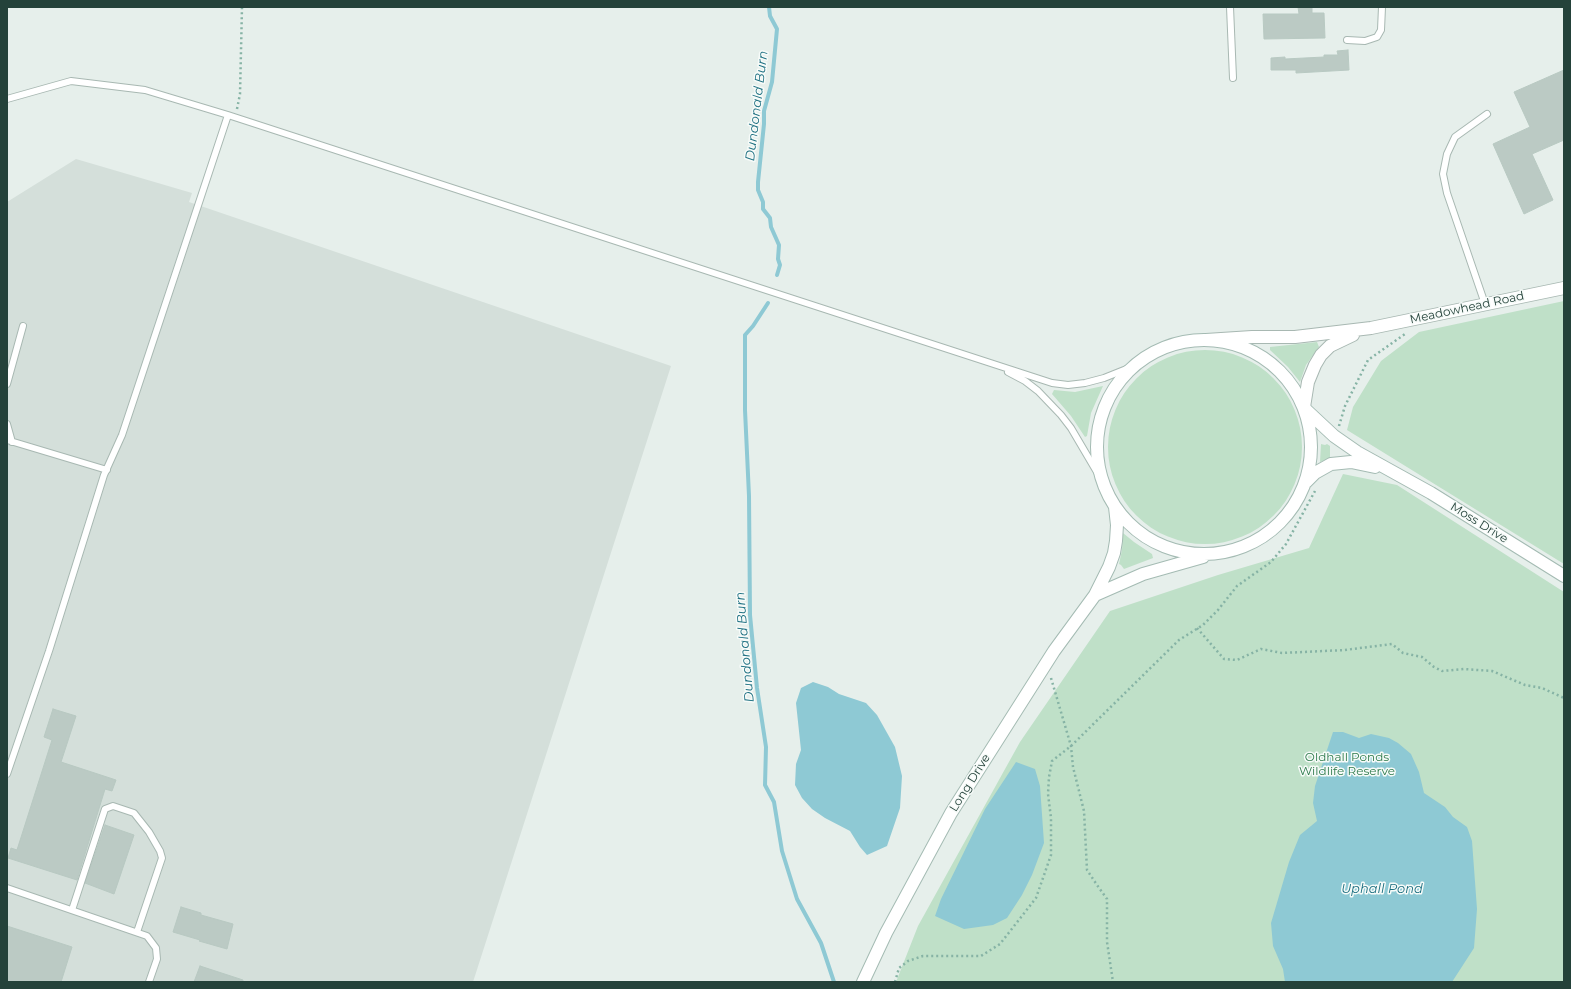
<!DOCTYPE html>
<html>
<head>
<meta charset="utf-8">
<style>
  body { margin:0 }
  #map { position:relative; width:1571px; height:989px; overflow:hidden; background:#e6efeb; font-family:Montserrat,sans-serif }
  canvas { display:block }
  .frame { position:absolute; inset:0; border:8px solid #24423a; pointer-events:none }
</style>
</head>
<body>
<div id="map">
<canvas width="1571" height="989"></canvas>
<div class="frame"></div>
</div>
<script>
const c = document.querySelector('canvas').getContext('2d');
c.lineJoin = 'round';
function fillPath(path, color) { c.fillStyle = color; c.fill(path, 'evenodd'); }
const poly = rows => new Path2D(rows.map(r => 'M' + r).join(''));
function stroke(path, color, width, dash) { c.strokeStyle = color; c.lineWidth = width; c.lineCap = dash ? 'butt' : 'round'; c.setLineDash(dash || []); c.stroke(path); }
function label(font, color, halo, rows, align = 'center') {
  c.font = font + ' Montserrat,sans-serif'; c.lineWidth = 3; c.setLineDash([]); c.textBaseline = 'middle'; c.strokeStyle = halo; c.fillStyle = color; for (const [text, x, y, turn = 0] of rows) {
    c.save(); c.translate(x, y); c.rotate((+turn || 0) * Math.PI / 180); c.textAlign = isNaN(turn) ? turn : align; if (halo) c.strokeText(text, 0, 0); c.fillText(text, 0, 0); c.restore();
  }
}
fillPath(poly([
  [76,159,192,193,189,202,671,366,473,982,7,982,7,202]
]), '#d4dfda');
fillPath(poly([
  [1564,301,1564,564,1347,430,1353,407,1381,361,1419,332],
  [1317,342,1319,347,1306,365,1300,382,1288,367,1270,350,1270,347],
  '1108 447a97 97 0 1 1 194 0a97 97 0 1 1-194 0Z',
  [1103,386,1091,413,1087,436,1085,437,1071,416,1052,394,1054,390,1075,392],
  [1321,444,1325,445,1327,444,1330,446,1330,458,1320,462],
  [1343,474,1397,485,1564,592,1564,982,896,982,918,926,1020,742,1110,611,1218,575,1309,548],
  [1123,533,1134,542,1152,554,1153,558,1124,569,1121,565,1119,564,1122,550]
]), '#bfe0c8');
fillPath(poly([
  [813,682,828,687,839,694,866,703,877,715,895,747,902,776,900,808,887,846,867,855,860,847,850,831,825,818,812,809,802,798,795,785,796,764,801,750,796,703,801,688],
  [1333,732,1343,732,1359,738,1371,734,1389,738,1398,743,1411,754,1419,772,1424,793,1445,807,1453,817,1467,827,1472,841,1477,909,1474,948,1452,982,1285,982,1283,969,1273,946,1271,923,1289,862,1300,835,1317,821,1313,803,1315,786],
  [1016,762,1035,769,1040,786,1044,843,1032,875,1022,895,1007,918,993,925,964,929,935,916,941,899,985,809]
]), '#8ec9d4');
stroke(poly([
  [769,7,770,16,777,29,772,82,764,111,764,124,758,182,758,190,763,202,763,209,770,218,771,227,779,245,778,259,780,265,777,275],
  [768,303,753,326,745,335,745,410,749,496,750,615,757,688,766,747,765,785,774,802,782,851,797,899,821,943,834,982]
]), '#8ec9d4', 4);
const building = poly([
  [1298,7,1312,7,1312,13,1324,13,1325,38,1264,39,1263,14,1299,14,1298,7],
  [1348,50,1349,70,1296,73,1296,70,1271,70,1271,58,1285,57,1285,59,1324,57,1324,55,1338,55,1337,51,1348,50],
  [1564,70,1564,140,1532,154,1553,200,1524,214,1493,144,1530,127,1514,92,1564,70],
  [53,709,76,716,61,762,116,780,112,791,105,789,77,880,8,858,11,848,17,850,52,740,44,737,53,709],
  [105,825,134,835,114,894,85,883,105,825],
  [181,907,201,913,201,915,233,924,227,949,199,941,200,940,173,932,181,907],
  [7,926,72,947,61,982,7,982,7,926],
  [200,966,243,980,243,982,194,982,200,966]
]);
fillPath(building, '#bbcac4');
stroke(building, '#b8c9c2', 1);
const service = poly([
  [1230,7,1233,78],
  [1347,40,1365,41,1377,37,1381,30,1382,7],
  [7,99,71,81,145,90,228,115],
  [1485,304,1447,193,1443,174,1447,154,1455,137,1487,114],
  [1008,372,1025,381,1038,391,1061,415,1071,428,1104,484],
  [7,384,23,326],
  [7,424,12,442],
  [7,440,107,470],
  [7,774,49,651,104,475,122,435,228,115,1052,383,1068,385,1085,383,1104,378,1134,366],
  [7,888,147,936,156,948,157,959,149,982],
  [72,910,105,809,113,806,134,813,149,832,160,851,162,858,137,932]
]);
const minor = poly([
  [1206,340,1252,337,1295,337,1371,328,1564,288],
  [1304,407,1308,382,1315,365,1321,355,1330,346,1353,335]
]);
const secondary = poly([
  '1097 447a107 107 0 1 1 214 0a107 107 0 1 1-214 0Z',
  [1304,408,1334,436,1357,452,1431,493,1564,576],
  [1306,482,1315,473,1331,464,1351,462,1375,467],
  [1095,595,1143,574,1203,557],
  [863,982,886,933,951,813,1054,651,1095,595,1109,567,1114,553,1116,541,1117,525,1115,507]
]);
stroke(service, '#a8b8b2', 8);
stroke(minor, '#a8b8b2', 14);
stroke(secondary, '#a4bbb3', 14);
stroke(poly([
  [237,109,240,94,242,7],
  [1339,426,1345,406,1368,360,1405,334],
  [1197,628,1224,659,1237,660,1261,649,1282,653,1345,650,1392,644,1403,653,1422,657,1434,667,1442,671,1464,669,1492,671,1525,685,1542,688,1564,698],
  [1051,678,1071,746,1073,767,1084,811,1087,870,1097,885,1107,899,1107,942,1113,982],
  [895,982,899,968,908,961,923,956,981,956,1000,944,1036,898,1051,855,1051,818,1048,794,1049,777,1052,761,1071,746,1179,640,1203,625,1218,610,1237,586,1271,562,1286,544,1315,491]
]), '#86b3a5', 2.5, [2, 3]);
stroke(service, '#fff', 6);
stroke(minor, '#fff', 12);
stroke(secondary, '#fff', 12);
label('12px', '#24423a', '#f7fbf9', [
  ["Meadowhead Road",1467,308,-12],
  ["Moss Drive",1479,523,32],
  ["Long Drive",970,783,-58]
]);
label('12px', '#2d7a4b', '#f7fbf9', [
  ["Oldhall Ponds",1347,757],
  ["Wildlife Reserve",1347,771]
]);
label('italic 13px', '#1c6f80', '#f7fbf9', [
  ["Dundonald Burn",757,106,-83],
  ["Dundonald Burn",745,647,-95],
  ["Uphall Pond",1382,889]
]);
</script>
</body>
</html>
